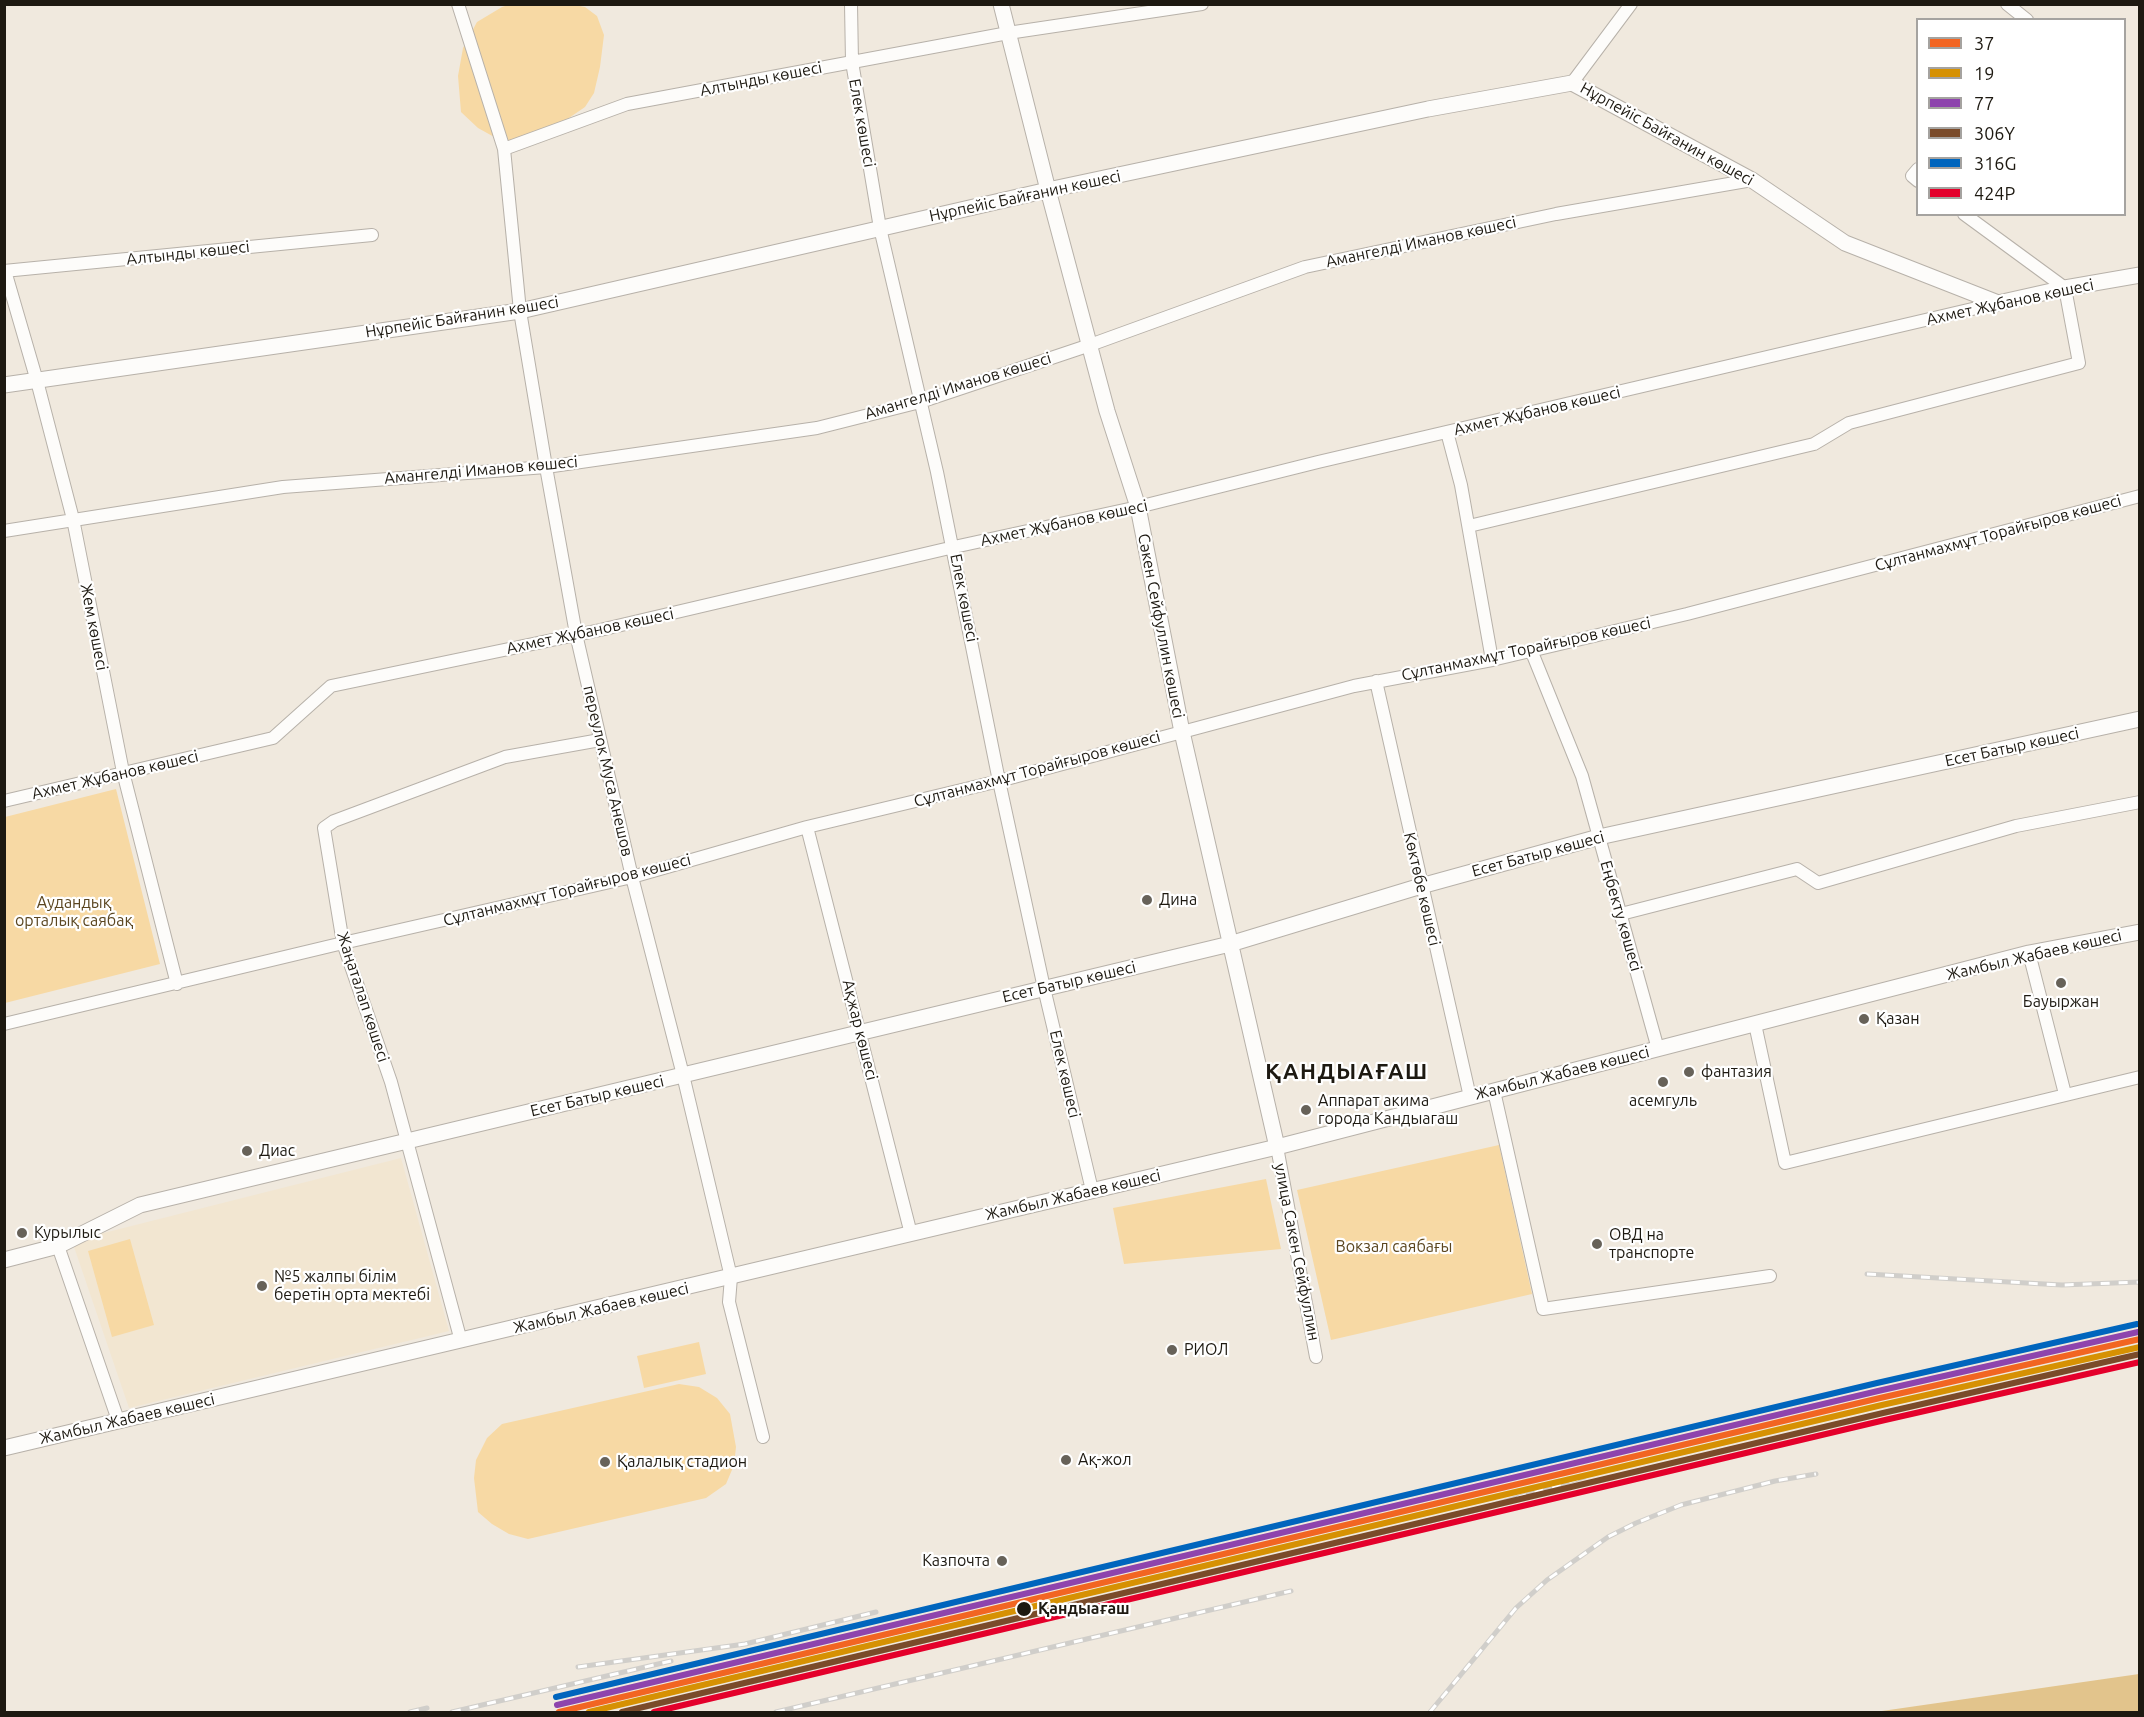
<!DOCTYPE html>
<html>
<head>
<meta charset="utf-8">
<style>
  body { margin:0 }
  #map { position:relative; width:2144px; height:1717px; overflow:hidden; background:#f0e9de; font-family:Ubuntu,sans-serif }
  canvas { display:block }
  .frame { position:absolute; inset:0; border:6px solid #1d1911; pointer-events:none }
  .legend { position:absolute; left:1916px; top:18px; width:210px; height:198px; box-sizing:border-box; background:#fff; border:2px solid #a5a3a0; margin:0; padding:8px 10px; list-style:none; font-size:18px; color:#1d1911 }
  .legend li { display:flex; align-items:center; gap:12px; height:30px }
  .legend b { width:30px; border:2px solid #a5a3a0 }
</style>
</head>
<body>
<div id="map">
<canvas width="2144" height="1717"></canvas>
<div class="frame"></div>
<ul class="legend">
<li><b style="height:8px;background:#f26522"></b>37</li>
<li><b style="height:8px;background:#d69103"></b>19</li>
<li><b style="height:8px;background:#8e44ad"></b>77</li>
<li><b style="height:8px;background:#7a4b2a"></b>306Y</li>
<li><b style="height:8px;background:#0065bd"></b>316G</li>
<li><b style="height:8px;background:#e4002b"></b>424Р</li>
</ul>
</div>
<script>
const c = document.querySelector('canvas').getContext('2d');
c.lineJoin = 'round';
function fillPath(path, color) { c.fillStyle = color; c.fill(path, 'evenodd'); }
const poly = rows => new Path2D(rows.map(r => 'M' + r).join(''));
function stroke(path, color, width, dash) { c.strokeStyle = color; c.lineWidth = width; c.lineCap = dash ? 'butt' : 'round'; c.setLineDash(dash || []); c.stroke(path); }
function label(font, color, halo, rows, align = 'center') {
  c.font = font + ' Ubuntu,sans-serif'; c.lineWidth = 4.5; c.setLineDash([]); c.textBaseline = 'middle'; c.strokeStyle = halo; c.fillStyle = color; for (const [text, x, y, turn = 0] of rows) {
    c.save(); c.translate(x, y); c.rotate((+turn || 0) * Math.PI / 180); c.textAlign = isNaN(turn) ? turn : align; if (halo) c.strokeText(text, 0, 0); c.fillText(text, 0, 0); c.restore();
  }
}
fillPath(poly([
  [401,1158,449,1331,129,1408,72,1241]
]), '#f2e6d1');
fillPath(poly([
  [511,4,575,5,585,7,597,16,604,35,600,67,594,93,585,107,563,122,509,142,496,138,478,128,461,112,458,76,463,48,477,22,502,7],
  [116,789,160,964,5,1003,5,817],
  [1499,1145,1532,1294,1331,1340,1297,1190],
  [1266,1179,1281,1249,1124,1264,1113,1208],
  [130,1239,154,1325,112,1337,88,1251],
  [699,1342,706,1374,644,1388,637,1356],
  [679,1384,699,1387,717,1398,730,1414,736,1447,734,1465,726,1484,706,1498,528,1539,509,1534,492,1524,478,1512,474,1478,476,1460,487,1438,502,1424]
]), '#f7d9a4');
fillPath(poly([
  [2139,1674,2139,1712,1875,1712]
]), '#e2c48c');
const minor = poly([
  [458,4,504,149,520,311,546,467,576,634,632,877,683,1075,731,1277,729,1302,763,1437],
  [851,4,852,62,880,228,937,472,999,781,1044,988,1092,1190],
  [2007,4,2027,20],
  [1572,83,1631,4],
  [504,149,627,104,1008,33,1202,4],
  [1918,169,1912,176,1918,181],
  [4,271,372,235],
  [5,271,37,381,73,519,123,772,177,984],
  [1447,432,1461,485,1492,660],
  [1469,526,1814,444,1849,423,2079,363,2065,288,1964,214],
  [4,531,283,487,546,467,817,428,920,402,1090,345,1305,267,1556,214,1752,180],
  [1531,650,1582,776,1658,1049],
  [1376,681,1470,1097],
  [4,801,273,738,331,686,600,630,954,547,1138,507,1318,462,1998,303],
  [807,827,911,1234],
  [1621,914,1797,869,1818,883,2016,826,2140,802],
  [2029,953,2065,1094],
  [4,1024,343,943,632,877,807,827,999,781,1354,686,1492,660,1687,614,2140,496],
  [1755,1024,1785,1163,2140,1077],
  [1494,1091,1543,1309,1770,1276],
  [1277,1147,1316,1357],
  [58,1246,118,1420],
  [461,1341,391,1082,343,943,324,828,334,821,505,757,600,740]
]);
const tertiary = poly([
  [1001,4,1048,190,1107,411,1138,507,1182,732,1277,1147],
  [4,385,520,311,1048,190,1428,109,1572,83,1752,180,1845,243,1998,303,2065,288,2140,275],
  [4,1260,58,1246,140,1205,1230,944,1421,886,1599,837,2140,719],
  [4,1448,1277,1147,2029,953,2140,932]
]);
stroke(minor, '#b7b1a9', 14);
stroke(tertiary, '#b7b1a9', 17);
stroke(minor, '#fdfcfa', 12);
stroke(tertiary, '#fdfcfa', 15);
const rail = poly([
  [1867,1274,2062,1285,2140,1282],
  [578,1667,745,1644,876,1612],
  [410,1712,427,1708],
  [452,1712,671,1661],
  [625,1712,1481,1509,1584,1477],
  [776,1712,1291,1591],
  [1430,1712,1516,1608,1547,1580,1608,1537,1636,1523,1681,1505,1775,1481,1816,1474]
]);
stroke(rail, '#d0ceca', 5);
stroke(rail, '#fff', 3, [9]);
stroke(poly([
  [559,1712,1880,1398,2140,1339]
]), '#f26522', 6);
stroke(poly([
  [589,1712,1882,1405,2140,1347]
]), '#d69103', 6);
stroke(poly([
  [557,1705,1878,1391,2138,1332]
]), '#8e44ad', 6);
stroke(poly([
  [622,1712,1883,1413,2140,1354]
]), '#7a4b2a', 6);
stroke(poly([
  [556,1697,1877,1383,2137,1324]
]), '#0065bd', 6);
stroke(poly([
  [654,1712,1885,1420,2140,1362]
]), '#e4002b', 6);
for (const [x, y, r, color] of [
  [1147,900,6,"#676259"],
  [2061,983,6,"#676259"],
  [1864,1019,6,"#676259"],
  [1689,1072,6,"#676259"],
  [1663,1082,6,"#676259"],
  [1306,1110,6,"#676259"],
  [247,1151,6,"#676259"],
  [22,1233,6,"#676259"],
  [1597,1244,6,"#676259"],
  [262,1286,6,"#676259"],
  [1172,1350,6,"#676259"],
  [1066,1460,6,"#676259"],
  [605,1462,6,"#676259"],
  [1002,1561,6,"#676259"],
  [1024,1609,8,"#1d1911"]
]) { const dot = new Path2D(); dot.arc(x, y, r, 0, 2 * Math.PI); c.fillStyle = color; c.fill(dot); stroke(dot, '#fff', 2); }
label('16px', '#1d1911', '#fff', [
  ["Алтынды көшесі",761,79,-11],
  ["Елек көшесі",862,123,80],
  ["Нұрпейіс Байғанин көшесі",1667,134,29],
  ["Нұрпейіс Байғанин көшесі",1025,196,-12],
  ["Амангелді Иманов көшесі",1421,242,-12],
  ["Алтынды көшесі",188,253,-6],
  ["Ахмет Жұбанов көшесі",2010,302,-12],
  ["Нұрпейіс Байғанин көшесі",462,317,-9],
  ["Амангелді Иманов көшесі",958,386,-17],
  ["Ахмет Жұбанов көшесі",1537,411,-13],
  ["Амангелді Иманов көшесі",481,470,-5],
  ["Ахмет Жұбанов көшесі",1064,523,-12],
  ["Сұлтанмахмұт Торайғыров көшесі",1998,533,-15],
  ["Елек көшесі",964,598,79],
  ["Сәкен Сейфуллин көшесі",1161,626,79],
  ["Жем көшесі",94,627,79],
  ["Ахмет Жұбанов көшесі",590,631,-12],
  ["Сұлтанмахмұт Торайғыров көшесі",1526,649,-12],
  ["Есет Батыр көшесі",2012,747,-12],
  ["Сұлтанмахмұт Торайғыров көшесі",1037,769,-15],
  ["переулок Муса Анешов",608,771,77],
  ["Ахмет Жұбанов көшесі",115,775,-13],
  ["Есет Батыр көшесі",1538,854,-15],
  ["Көктөбе көшесі",1422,889,77],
  ["Сұлтанмахмұт Торайғыров көшесі",567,890,-14],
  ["Еңбекту көшесі",1621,916,74],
  ["Жамбыл Жабаев көшесі",2034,955,-13],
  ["Есет Батыр көшесі",1069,982,-13],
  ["Жаңаталап көшесі",363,997,72],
  ["Ақжар көшесі",860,1030,76],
  ["Жамбыл Жабаев көшесі",1562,1073,-14],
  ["Елек көшесі",1065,1074,77],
  ["Есет Батыр көшесі",597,1096,-13],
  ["Жамбыл Жабаев көшесі",1073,1195,-13],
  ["улица Сакен Сейфуллин",1297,1252,79],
  ["Жамбыл Жабаев көшесі",601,1308,-13],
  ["Жамбыл Жабаев көшесі",127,1419,-13]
]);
label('16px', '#1d1911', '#fff', [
  ["Дина",1159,900],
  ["Бауыржан",2061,1002,"center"],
  ["Қазан",1876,1019],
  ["фантазия",1701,1072],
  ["Аппарат акима",1318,1101],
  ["города Кандыагаш",1318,1119],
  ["асемгуль",1663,1101,"center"],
  ["Диас",259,1151],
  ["Курылыс",34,1233],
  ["ОВД на",1609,1235],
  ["транспорте",1609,1253],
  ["№5 жалпы білім",274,1277],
  ["беретін орта мектебі",274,1295],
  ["РИОЛ",1184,1350],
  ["Ақ-жол",1078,1460],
  ["Қалалық стадион",617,1462],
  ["Казпочта",990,1561,"right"]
], 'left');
label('16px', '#5b4620', '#fff', [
  ["Аудандық",74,903],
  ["орталық саябақ",74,921],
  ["Вокзал саябағы",1394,1247]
]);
label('bold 16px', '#1d1911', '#fff', [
  ["Қандыағаш",1038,1609]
], 'left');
c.letterSpacing = '1.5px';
label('bold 22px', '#1d1911', '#fff', [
  ["ҚАНДЫАҒАШ",1347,1072]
]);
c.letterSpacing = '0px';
</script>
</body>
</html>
